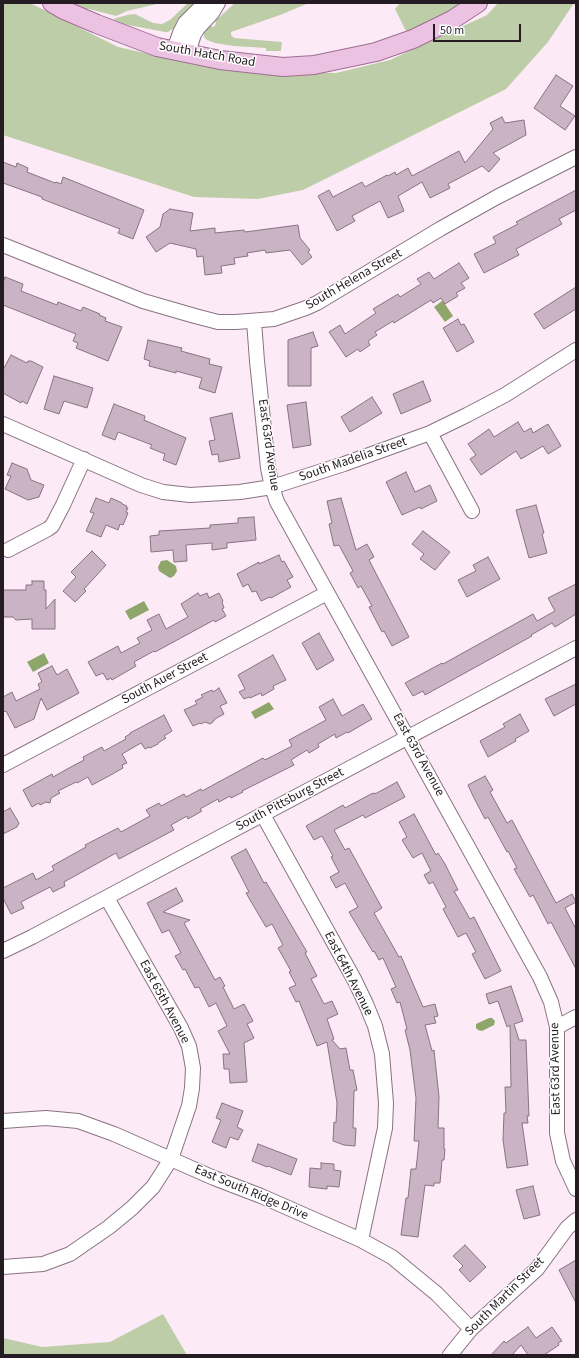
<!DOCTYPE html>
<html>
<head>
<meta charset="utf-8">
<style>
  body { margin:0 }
  #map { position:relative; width:579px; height:1358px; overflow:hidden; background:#fdeaf7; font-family:"Source Sans 3",sans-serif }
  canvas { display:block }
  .frame { position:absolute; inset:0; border:4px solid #241c22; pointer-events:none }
  .scale { position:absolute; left:433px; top:24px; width:88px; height:18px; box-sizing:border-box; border:2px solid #241c22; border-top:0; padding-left:5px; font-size:12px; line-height:14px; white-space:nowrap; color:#241c22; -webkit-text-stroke:3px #fff; paint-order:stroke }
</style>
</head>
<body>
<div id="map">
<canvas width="579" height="1358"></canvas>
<div class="frame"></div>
<div class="scale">50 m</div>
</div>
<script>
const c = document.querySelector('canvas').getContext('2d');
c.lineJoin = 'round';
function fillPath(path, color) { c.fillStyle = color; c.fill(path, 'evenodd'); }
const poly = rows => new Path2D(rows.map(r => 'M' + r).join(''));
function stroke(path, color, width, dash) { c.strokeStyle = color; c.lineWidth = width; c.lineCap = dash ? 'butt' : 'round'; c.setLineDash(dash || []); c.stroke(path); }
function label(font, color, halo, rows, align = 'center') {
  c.font = font + ' "Source Sans 3",sans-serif'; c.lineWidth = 3; c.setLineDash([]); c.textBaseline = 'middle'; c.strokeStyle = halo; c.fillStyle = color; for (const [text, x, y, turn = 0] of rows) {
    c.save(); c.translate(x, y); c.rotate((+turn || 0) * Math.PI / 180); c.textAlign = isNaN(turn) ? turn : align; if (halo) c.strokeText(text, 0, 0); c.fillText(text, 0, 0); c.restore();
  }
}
fillPath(poly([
  [3,3,30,3,118,47,192,64,263,72,336,73,390,60,487,15,498,3,574,3,548,42,506,89,303,190,258,199,194,197,3,135],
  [72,3,161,3,127,11,116,16,89,9,81,10],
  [188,3,197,3,175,31,172,29,168,32,165,32,123,24,113,19,127,15,135,14,153,23,162,24,170,20],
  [235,3,309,3,280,15,231,32,231,35,234,38,282,42,281,51,266,51,266,48,234,46,215,43,207,40,204,37,204,32,209,25,213,27,215,26,216,23,215,21],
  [400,3,464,3,440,19,407,33,395,9],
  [163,1314,187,1355,3,1355,3,1338,42,1347,110,1342]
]), '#bdcda7');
fillPath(poly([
  [442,301,443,301,453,316,445,322,434,307],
  [167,560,176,566,177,571,174,576,170,578,159,571,158,567,161,561],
  [144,601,149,610,130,620,125,611],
  [44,653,49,663,33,672,27,662],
  [269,702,274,709,255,719,251,712],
  [489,1018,492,1018,495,1021,494,1025,482,1031,478,1030,476,1028,476,1024]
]), '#8ea66a');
const building = poly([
  [556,75,573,86,560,106,575,116,565,130,534,108,556,75],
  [502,117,505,123,524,120,526,135,493,153,500,159,489,172,482,166,448,184,450,188,430,198,422,182,398,196,404,211,388,218,380,201,352,216,355,221,337,231,318,196,329,190,333,197,362,182,365,187,387,175,388,176,395,172,396,175,408,168,412,176,459,151,465,163,493,129,490,123,502,117],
  [3,162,16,167,17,163,28,168,27,172,55,183,56,182,61,184,63,177,144,210,133,239,118,233,120,229,42,199,42,197,3,183,3,162],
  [576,190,576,210,559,219,562,224,516,249,519,255,484,273,474,254,496,243,493,237,518,224,516,222,576,190],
  [170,209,193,213,190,231,215,228,215,233,244,230,245,232,298,225,300,238,310,250,308,252,312,257,302,265,290,250,266,253,265,250,247,253,248,256,234,258,235,264,221,266,222,273,205,275,203,256,197,257,196,249,170,243,156,252,146,237,160,227,163,214,170,209],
  [459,263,469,278,461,283,465,288,456,293,458,296,445,304,441,298,433,303,431,300,394,323,393,321,375,332,377,335,368,341,370,345,360,352,358,349,346,357,329,332,340,325,345,334,376,313,373,309,398,294,400,297,421,284,417,279,429,272,434,279,459,263],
  [5,277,23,284,21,291,57,305,58,302,81,311,83,307,100,314,99,315,106,318,105,321,122,327,108,361,76,348,78,343,73,341,76,334,3,305,3,283,5,277],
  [576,287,576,309,544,329,534,314,576,287],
  [458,319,461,325,464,324,474,342,457,352,443,328,458,319],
  [313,332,318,346,311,348,311,386,288,386,288,340,313,332],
  [148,340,182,348,181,351,210,359,209,364,222,367,215,393,199,388,202,378,176,371,176,373,149,366,150,361,144,359,148,340],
  [11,355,27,363,28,361,31,361,43,367,27,404,22,401,21,403,3,393,3,370,11,355],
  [54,376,93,388,87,408,64,401,59,414,44,409,54,376],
  [423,381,431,401,401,414,393,394,423,381],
  [372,397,382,413,350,432,341,417,372,397],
  [306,402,311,445,293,448,287,405,306,402],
  [114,404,145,416,144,420,186,438,176,465,163,460,165,454,150,448,152,445,118,432,115,440,102,435,114,404],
  [232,413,240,458,219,462,218,454,212,455,209,441,215,440,210,418,232,413],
  [518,422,524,432,531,428,533,433,548,424,561,446,548,454,543,446,521,459,516,451,481,475,470,459,476,455,468,444,489,429,494,437,518,422],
  [12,463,27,469,31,480,44,485,39,497,28,500,5,489,11,476,7,475,12,463],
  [406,472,415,492,430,485,437,501,421,509,420,507,402,515,386,482,406,472],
  [96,498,109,503,111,498,122,503,122,504,127,506,126,508,128,508,126,512,128,513,123,525,120,524,118,530,106,525,101,537,86,531,94,513,90,512,96,498],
  [341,498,356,550,367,544,374,557,369,560,409,637,392,646,384,631,382,632,369,607,372,606,361,586,358,588,350,573,353,571,339,545,334,546,329,524,332,523,327,501,341,498],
  [536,505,544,533,542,534,547,553,529,558,516,510,536,505],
  [254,517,256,540,227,543,227,548,212,550,212,543,186,545,187,561,174,562,173,550,151,552,150,536,159,535,159,531,210,528,210,525,238,523,238,518,254,517],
  [423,531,450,552,435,570,420,559,424,554,412,544,423,531],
  [92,551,106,565,84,589,86,591,75,602,63,591,76,577,71,572,92,551],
  [279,555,282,562,284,561,293,577,287,580,291,587,271,598,270,597,261,601,256,591,252,592,248,584,243,587,237,574,259,562,259,564,279,555],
  [488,557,500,579,467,597,458,580,476,571,473,565,488,557],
  [32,581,44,581,44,590,46,590,46,609,55,599,55,629,32,629,32,619,16,620,13,617,3,617,3,590,26,590,26,585,32,585,32,581],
  [576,584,576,614,555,627,552,623,531,635,532,636,425,695,423,691,413,696,405,683,442,663,443,664,533,614,537,621,555,611,548,598,576,584],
  [198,593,200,596,207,593,209,598,219,593,223,601,222,602,224,608,222,609,226,616,215,622,214,620,155,652,154,651,134,662,136,666,112,680,111,678,107,680,103,673,96,676,88,662,118,646,121,653,140,643,137,638,152,630,147,620,159,614,166,629,188,617,181,604,198,593],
  [319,633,334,660,317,670,302,643,319,633],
  [273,655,286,680,273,686,274,689,262,696,261,693,250,698,249,697,244,699,239,692,245,689,238,675,273,655],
  [52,666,57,675,67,669,79,693,47,710,41,698,34,719,15,728,6,711,3,712,3,697,12,692,16,701,40,689,38,684,42,682,38,673,52,666],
  [576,684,576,704,554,716,545,699,576,684],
  [219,688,227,703,220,706,224,714,215,719,213,722,210,724,205,722,201,724,200,723,193,726,184,710,197,704,195,701,203,697,201,695,212,690,213,692,219,688],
  [333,699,342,716,363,704,372,719,348,733,347,732,336,738,335,734,318,744,319,747,309,753,307,750,291,760,294,765,242,791,243,792,231,798,230,796,219,802,218,799,200,809,202,811,188,819,187,816,171,825,174,830,119,859,116,853,64,882,65,886,53,892,50,887,21,902,24,908,11,914,3,898,3,888,33,873,36,880,54,870,52,866,86,847,85,845,118,828,121,832,150,816,146,810,159,803,161,806,184,794,186,797,201,789,202,791,263,758,265,760,292,746,289,740,326,720,319,707,333,699],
  [520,714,529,731,515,739,516,741,488,757,480,741,505,727,503,724,520,714],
  [164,715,172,731,164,736,166,738,158,743,158,744,150,748,149,747,145,749,141,743,122,754,127,763,122,765,123,768,109,776,92,785,88,777,77,783,76,782,58,791,60,793,51,798,50,803,46,802,40,805,39,803,32,807,23,790,52,774,53,777,69,768,84,760,83,757,102,747,104,751,126,739,125,737,130,734,130,733,164,715],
  [485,776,493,790,490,792,507,823,512,820,556,903,572,894,576,902,565,908,576,929,576,969,551,922,548,924,533,895,530,897,514,869,517,868,508,851,507,852,488,817,485,819,473,796,468,785,485,776],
  [397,782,405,797,365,818,363,815,334,830,345,850,349,848,382,908,374,913,399,957,401,956,423,1007,435,1004,438,1016,434,1017,436,1023,425,1025,432,1051,434,1050,439,1097,438,1128,444,1128,444,1149,445,1149,444,1160,442,1160,440,1183,434,1183,434,1186,425,1185,418,1237,401,1235,406,1198,408,1198,411,1169,416,1169,419,1141,414,1141,416,1098,410,1050,405,1030,407,1029,400,1002,397,1003,391,989,396,987,383,958,379,960,374,951,373,952,349,912,358,907,345,883,336,888,330,877,339,872,331,857,333,856,322,836,314,840,306,826,343,805,345,808,371,794,375,793,375,794,397,782],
  [10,808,19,823,17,827,3,834,3,812,10,808],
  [414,814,436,855,438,853,445,864,458,890,454,891,470,919,474,917,501,971,485,979,472,954,476,952,466,933,458,937,443,909,446,907,433,882,429,884,424,875,431,871,422,853,413,858,402,840,407,837,399,822,414,814],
  [246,849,264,883,266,882,307,952,305,953,317,976,311,979,324,1004,332,1001,338,1014,327,1019,334,1039,332,1040,340,1049,346,1048,350,1070,353,1070,357,1090,354,1091,353,1128,356,1128,355,1146,344,1145,333,1141,334,1122,336,1123,337,1103,327,1042,317,1046,299,1001,296,1002,289,988,296,985,289,972,291,971,278,948,283,945,272,924,266,927,246,893,249,892,231,857,246,849],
  [176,888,183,901,163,912,190,920,184,923,215,980,220,977,225,986,223,987,234,1009,244,1004,253,1021,247,1024,254,1038,244,1043,247,1082,230,1083,229,1069,224,1069,223,1054,230,1054,218,1031,227,1026,216,1003,209,1007,199,987,195,988,185,969,183,970,175,956,181,953,169,930,162,933,147,903,176,888],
  [511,986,523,1021,514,1024,519,1040,526,1040,529,1116,527,1116,528,1123,522,1123,528,1165,507,1168,503,1140,504,1113,506,1113,505,1087,511,1087,510,1025,507,1027,498,1001,489,1004,486,994,511,986],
  [222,1103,243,1111,237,1127,243,1130,238,1140,230,1137,226,1148,212,1142,221,1120,216,1118,222,1103],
  [258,1144,297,1159,291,1175,268,1166,267,1167,252,1161,258,1144],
  [321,1163,334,1164,334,1170,341,1171,339,1187,327,1186,327,1189,309,1187,310,1168,321,1169,321,1163],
  [533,1186,540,1215,524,1219,516,1190,533,1186],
  [465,1245,486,1267,470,1282,459,1270,463,1266,453,1256,465,1245],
  [576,1260,576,1303,559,1270,576,1260],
  [528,1327,536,1338,552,1327,562,1341,558,1343,559,1345,544,1355,528,1355,521,1345,512,1355,491,1355,504,1341,506,1343,528,1327]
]);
fillPath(building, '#cab3c4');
stroke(building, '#887382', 1);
const minor = poly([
  [174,50,180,33,185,23,205,3],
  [188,53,194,34,198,28,212,13,218,3],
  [3,245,143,301,195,316,218,322,236,322,274,319,306,308,317,303,440,229,497,197,576,157],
  [254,321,257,361,268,468,272,487,277,502,540,977,551,1002,557,1027,557,1133,563,1161,576,1189],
  [3,424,141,485,163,492,190,495,240,492,272,487,344,464,430,433,467,415,505,395,576,350],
  [430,433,472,511],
  [8,550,48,529,52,526,63,505,84,459],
  [3,765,327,593],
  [263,815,355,981,366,1004,375,1026,382,1054,386,1103,385,1128,361,1240],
  [3,951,32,937,576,648],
  [557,1027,576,1017],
  [3,1121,46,1118,78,1121,114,1134,214,1178,261,1196,361,1240,392,1257,437,1294,471,1329],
  [3,1267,43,1264,70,1254,109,1227,132,1208,153,1187,171,1159,189,1106,192,1088,193,1068,189,1046,181,1028,107,898],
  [450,1355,471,1329,537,1269,567,1228,576,1220]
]);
const major = poly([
  [52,3,64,10,97,24,157,47,220,60,283,67,314,65,376,52,413,39,452,20,478,3]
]);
stroke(minor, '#887382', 16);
stroke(major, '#9e6e92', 20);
stroke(minor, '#fff', 14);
stroke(major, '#ecc2e2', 18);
label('13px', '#241c22', '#fff', [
  ["South Hatch Road",207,55,10],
  ["South Helena Street",354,280,-30],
  ["East 63rd Avenue",268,445,82],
  ["South Madelia Street",353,460,-19],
  ["South Auer Street",165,679,-28],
  ["East 63rd Avenue",418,755,61],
  ["South Pittsburg Street",290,800,-28],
  ["East 64th Avenue",348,974,63],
  ["East 65th Avenue",164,1002,62],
  ["East 63rd Avenue",556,1069,-91],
  ["East South Ridge Drive",251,1193,23],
  ["South Martin Street",505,1297,-45]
]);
</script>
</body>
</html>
